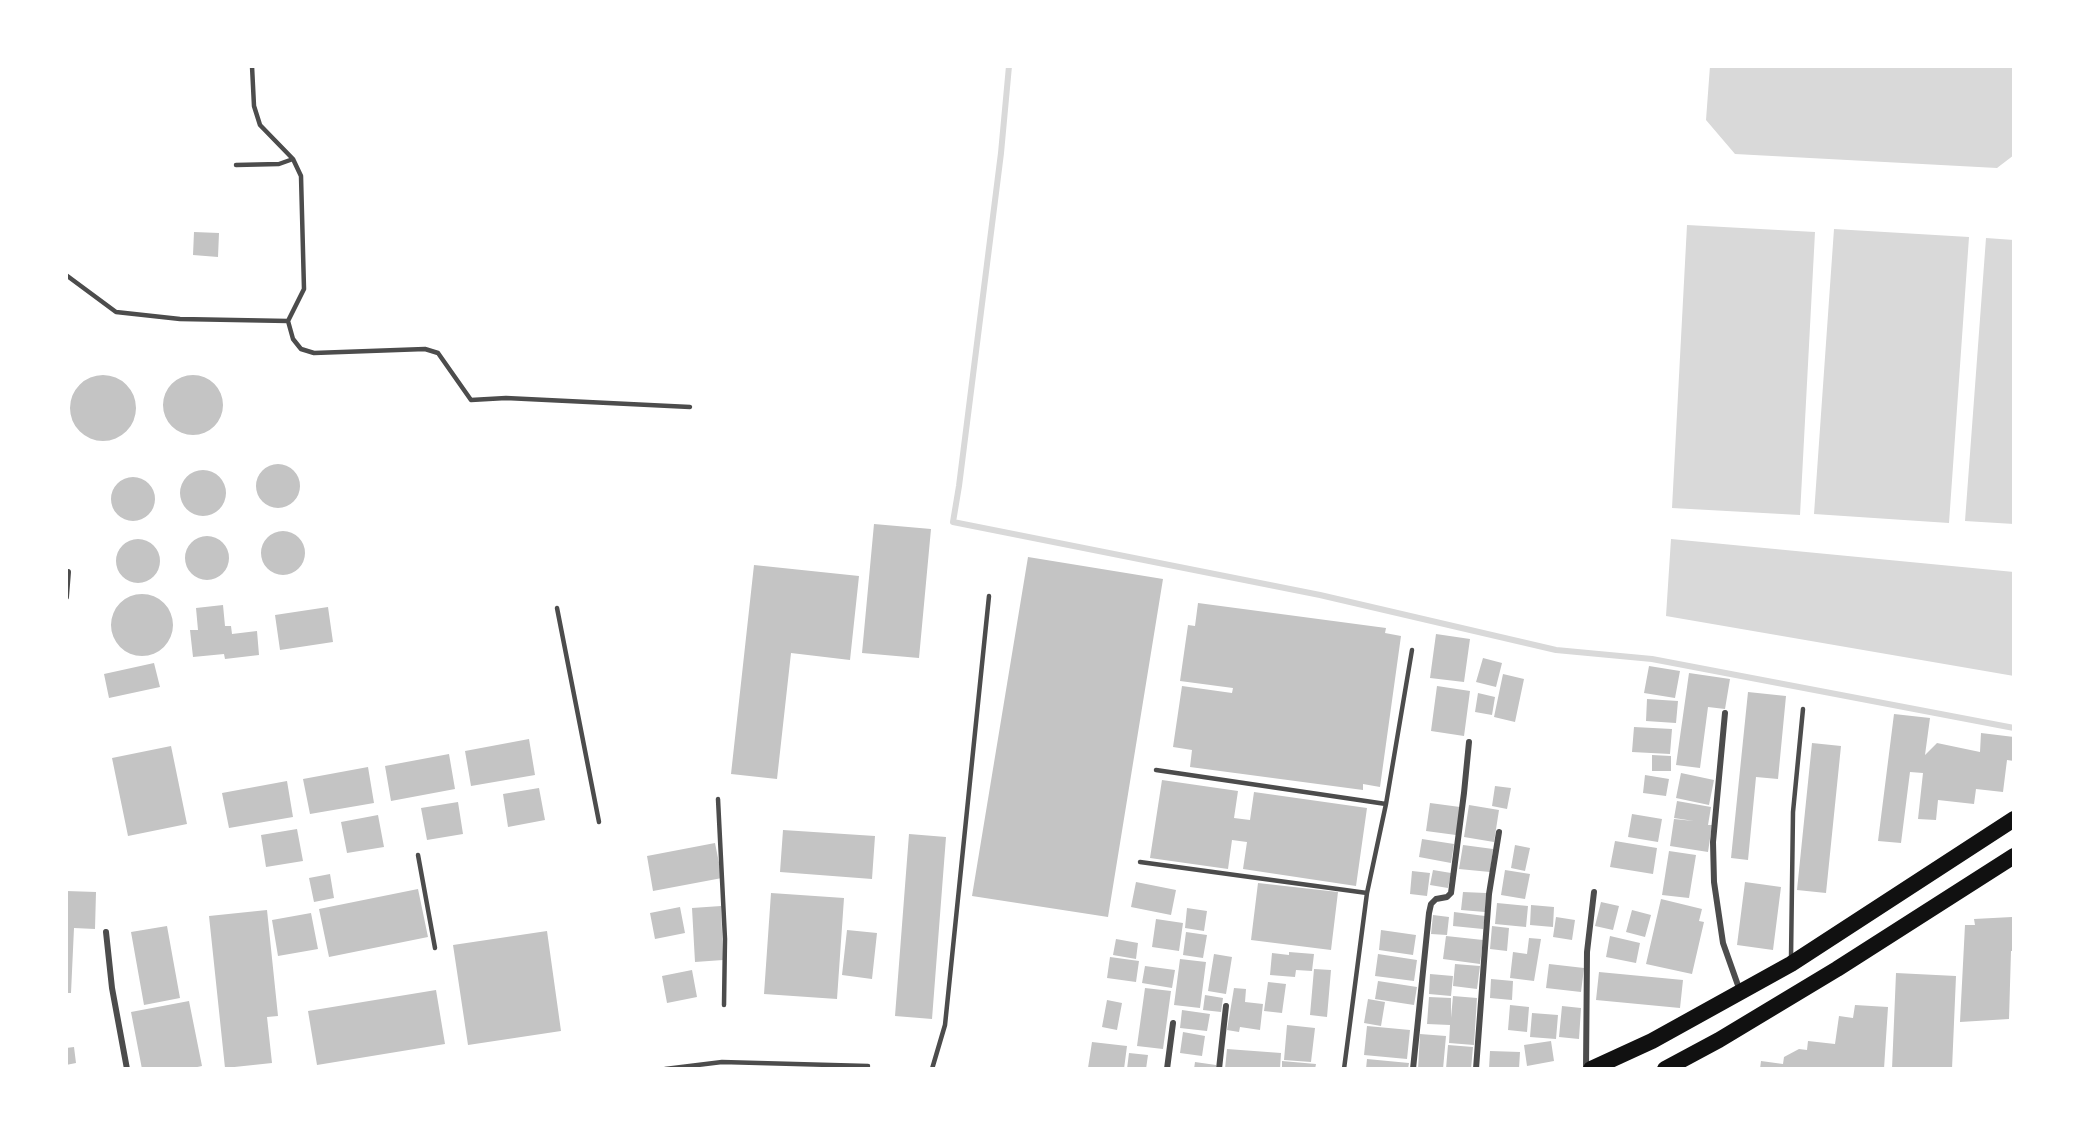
<!DOCTYPE html>
<html>
<head>
<meta charset="utf-8">
<style>
  body { margin:0 }
  #map { position:relative; width:2080px; height:1135px; overflow:hidden; background:#fff; font-family:"Work Sans",sans-serif }
  canvas { display:block }
  .frame { position:absolute; inset:0; border:68px solid #fff; pointer-events:none }
</style>
</head>
<body>
<div id="map">
<canvas width="2080" height="1135"></canvas>
<div class="frame"></div>
</div>
<script>
const c = document.querySelector('canvas').getContext('2d');
c.lineJoin = 'round';
function fillPath(path, color) { c.fillStyle = color; c.fill(path, 'evenodd'); }
const poly = rows => new Path2D(rows.map(r => 'M' + r).join(''));
function stroke(path, color, width, dash) { c.strokeStyle = color; c.lineWidth = width; c.lineCap = dash ? 'butt' : 'round'; c.setLineDash(dash || []); c.stroke(path); }
fillPath(poly([
  [1710,66,2014,66,2014,155,1997,168,1735,154,1706,120],
  [1687,225,1815,232,1800,515,1672,508],
  [1834,229,1969,237,1949,523,1814,514],
  [1986,238,2014,240,2014,524,1965,521],
  [1671,539,2014,572,2014,676,1666,616]
]), '#d9d9d9');
stroke(poly([
  [1009,66,1001,153,959,486,953,522,1320,595,1556,650,1652,659,2014,728]
]), '#d9d9d9', 6);
fillPath(poly([
  [194,232,219,233,218,257,193,255],
  '163 405a30 30 0 1 1 60 0a30 30 0 1 1-60 0Z',
  '70 408a33 33 0 1 1 66 0a33 33 0 1 1-66 0Z',
  '256 486a22 22 0 1 1 44 0a22 22 0 1 1-44 0Z',
  '180 493a23 23 0 1 1 46 0a23 23 0 1 1-46 0Z',
  '111 499a22 22 0 1 1 44 0a22 22 0 1 1-44 0Z',
  [874,524,931,529,919,658,862,653],
  '261 553a22 22 0 1 1 44 0a22 22 0 1 1-44 0Z',
  '185 558a22 22 0 1 1 44 0a22 22 0 1 1-44 0Z',
  '116 561a22 22 0 1 1 44 0a22 22 0 1 1-44 0Z',
  [1028,557,1163,579,1108,917,972,896],
  [754,565,859,576,850,660,791,653,777,779,731,774],
  '111 625a31 31 0 1 1 62 0a31 31 0 1 1-62 0Z',
  [1198,603,1386,628,1385,633,1401,636,1380,787,1363,784,1363,790,1190,767,1192,750,1173,747,1182,686,1232,693,1233,688,1180,681,1188,625,1195,626],
  [223,605,225,626,231,626,232,634,257,631,259,655,225,659,224,654,193,657,190,630,198,630,196,608],
  [328,607,333,642,280,650,275,615],
  [1436,634,1470,639,1464,682,1430,678],
  [1483,658,1502,663,1496,687,1476,682],
  [154,663,160,687,109,698,104,674],
  [1649,666,1680,671,1675,698,1644,693],
  [1689,673,1730,679,1725,709,1708,707,1700,768,1676,765],
  [1503,674,1524,679,1515,722,1494,717],
  [1437,686,1470,691,1464,736,1431,731],
  [1748,692,1786,696,1778,779,1756,777,1748,860,1731,858],
  [1478,693,1495,697,1492,715,1475,712],
  [1647,699,1678,701,1676,723,1646,721],
  [1894,714,1930,718,1925,755,1937,743,1980,752,1981,733,2014,737,2014,761,2007,760,2003,792,1976,789,1974,804,1938,800,1936,820,1918,819,1923,773,1910,772,1901,843,1878,841],
  [1634,727,1672,729,1670,754,1632,752],
  [529,739,535,775,471,786,465,751],
  [1812,743,1841,746,1826,893,1797,890],
  [171,746,187,824,128,836,112,758],
  [449,754,455,789,391,801,385,766],
  [1652,755,1671,756,1671,771,1652,771],
  [368,767,374,803,310,814,303,779],
  [1681,773,1714,780,1709,805,1676,798],
  [1645,775,1669,779,1666,796,1643,793],
  [1162,780,1238,791,1234,818,1250,820,1254,792,1367,808,1356,886,1243,869,1247,842,1232,840,1228,869,1150,858],
  [287,781,293,817,229,828,222,793],
  [1495,786,1511,788,1507,809,1492,806],
  [539,788,545,820,508,827,503,794],
  [1677,801,1711,807,1708,825,1712,825,1708,852,1670,846,1674,819,1694,821,1674,818],
  [458,802,463,834,427,840,421,808],
  [1430,803,1460,807,1456,835,1426,831],
  [1469,805,1499,810,1494,842,1464,837],
  [1632,814,1662,819,1658,842,1628,837],
  [378,815,384,847,347,853,341,822],
  [297,829,303,861,266,867,261,835],
  [783,830,875,836,872,879,780,872],
  [909,834,946,837,932,1019,895,1016],
  [1422,839,1454,844,1451,863,1419,857],
  [1615,841,1657,848,1653,874,1610,867],
  [715,843,722,878,653,891,647,856],
  [1463,845,1493,849,1490,872,1459,869],
  [1515,845,1530,848,1525,871,1511,868],
  [1669,851,1696,855,1689,898,1662,895],
  [1433,870,1451,873,1448,888,1430,885],
  [1505,870,1530,874,1525,899,1501,895],
  [1412,871,1430,873,1427,896,1410,894],
  [330,874,334,898,314,902,309,878],
  [1136,882,1176,890,1171,915,1131,907],
  [1745,882,1781,887,1773,950,1737,945],
  [1258,883,1338,892,1331,950,1251,940],
  [418,889,428,937,329,957,319,909],
  [2012,890,2014,890,2014,951,2011,951,2009,1019,1960,1022,1965,925,1975,925,1974,919,2012,917],
  [66,891,96,892,95,929,74,928,71,993,66,993],
  [1463,892,1486,893,1485,912,1461,910],
  [771,893,844,898,837,999,764,994],
  [1661,899,1702,909,1699,921,1704,922,1692,974,1646,964],
  [1601,902,1619,906,1613,930,1595,926],
  [1497,903,1528,906,1526,927,1495,924],
  [1531,905,1554,907,1553,927,1530,925],
  [721,906,723,960,695,962,692,908],
  [680,907,685,933,655,939,650,913],
  [1187,908,1207,911,1204,931,1185,928],
  [267,910,278,1016,267,1017,272,1063,225,1068,209,916],
  [1632,910,1651,915,1645,937,1626,932],
  [1454,912,1485,916,1483,929,1453,926],
  [311,913,318,949,278,956,272,920],
  [1433,915,1449,917,1447,935,1431,934],
  [1556,917,1575,920,1572,940,1553,937],
  [1156,919,1183,923,1179,951,1152,947],
  [167,926,180,998,144,1005,131,932],
  [1492,926,1509,928,1507,951,1490,949],
  [847,930,877,933,872,979,842,975],
  [1381,930,1416,935,1413,955,1379,950],
  [547,931,561,1031,468,1045,453,945],
  [1186,932,1207,935,1203,958,1183,955],
  [1446,936,1483,940,1480,964,1443,959],
  [1610,936,1640,943,1636,963,1606,957],
  [1529,938,1541,939,1534,981,1510,978,1513,952,1527,954],
  [1116,939,1138,943,1136,959,1113,955],
  [1289,952,1314,954,1312,971,1296,970,1295,977,1270,975,1272,953,1289,955],
  [1214,954,1232,957,1226,994,1208,991],
  [1378,954,1417,960,1414,981,1375,976],
  [1110,957,1139,961,1136,982,1107,978],
  [1180,959,1206,962,1200,1008,1174,1005],
  [1455,964,1480,966,1477,989,1453,986],
  [1549,964,1584,968,1581,992,1546,988],
  [1145,966,1175,970,1172,988,1142,983],
  [1314,969,1331,970,1327,1017,1310,1015],
  [692,970,697,997,667,1003,662,976],
  [1599,972,1683,980,1680,1008,1596,1000],
  [1896,973,1956,976,1952,1069,1892,1069],
  [1430,974,1453,976,1451,996,1429,994],
  [1491,979,1513,981,1512,1000,1490,998],
  [1378,981,1417,987,1414,1005,1375,999],
  [1268,982,1286,984,1282,1013,1264,1011],
  [1145,988,1171,991,1163,1049,1137,1046],
  [1234,988,1246,989,1245,1002,1263,1004,1260,1030,1240,1027,1239,1032,1227,1030],
  [436,990,445,1044,317,1065,308,1011],
  [1205,995,1223,998,1221,1012,1203,1010],
  [1453,996,1477,998,1474,1045,1449,1043,1450,1025,1427,1024,1429,997,1451,998,1451,1018],
  [1368,999,1385,1002,1381,1026,1364,1023],
  [1107,1000,1122,1003,1117,1030,1102,1027],
  [189,1001,202,1066,188,1069,142,1069,131,1012],
  [1510,1005,1529,1007,1527,1032,1508,1030],
  [1855,1005,1888,1007,1884,1069,1760,1069,1761,1061,1783,1064,1784,1057,1799,1049,1807,1050,1808,1041,1835,1044,1839,1016,1853,1018],
  [1562,1006,1581,1008,1579,1039,1559,1037],
  [1182,1010,1210,1014,1207,1031,1180,1028],
  [1532,1013,1558,1015,1556,1039,1530,1037],
  [1287,1025,1315,1028,1311,1062,1284,1060],
  [1367,1026,1410,1030,1407,1059,1364,1055],
  [1183,1032,1205,1036,1202,1056,1180,1053],
  [1420,1034,1446,1036,1443,1069,1418,1069],
  [1551,1041,1554,1061,1527,1066,1524,1045],
  [1092,1042,1127,1046,1124,1069,1088,1068],
  [1448,1045,1473,1047,1471,1069,1446,1069],
  [74,1047,76,1063,66,1065,66,1048],
  [1227,1049,1281,1053,1280,1069,1225,1069],
  [1490,1051,1520,1052,1519,1069,1489,1069],
  [1129,1053,1148,1055,1146,1069,1127,1069],
  [1367,1059,1409,1063,1408,1069,1366,1069],
  [1282,1061,1316,1064,1315,1069,1282,1069],
  [1195,1062,1216,1065,1216,1069,1194,1069]
]), '#c4c4c4');
stroke(poly([
  [236,165,279,164,293,159],
  [66,275,116,312,180,319,288,321,304,289,301,176,293,159,260,125,254,106,252,66],
  [288,321,293,339,301,349,314,353,425,349,438,353,471,400,506,398,690,407],
  [557,608,599,822],
  [1156,770,1386,804],
  [718,799,725,939,724,1005],
  [418,855,435,948],
  [1140,862,1367,893],
  [1791,958,1793,812,1803,709],
  [665,1069,722,1062,868,1066],
  [932,1069,945,1025,989,596],
  [1344,1069,1367,893,1386,804,1412,650]
]), '#4c4c4c', 4.5);
stroke(poly([
  [66,597,68,572],
  [1725,713,1713,842,1714,882,1723,943,1740,991],
  [106,932,112,988,127,1069],
  [1167,1069,1173,1023],
  [1219,1069,1226,1006],
  [1413,1069,1429,913,1431,904,1436,899,1447,897,1451,893,1464,793,1469,742],
  [1476,1069,1489,894,1499,832],
  [1586,1069,1587,952,1594,892]
]), '#4c4c4c', 6);
stroke(poly([
  [1591,1069,1652,1041,1791,964,2014,819],
  [1665,1069,1719,1040,1837,969,2014,856]
]), '#111', 16);
</script>
</body>
</html>
